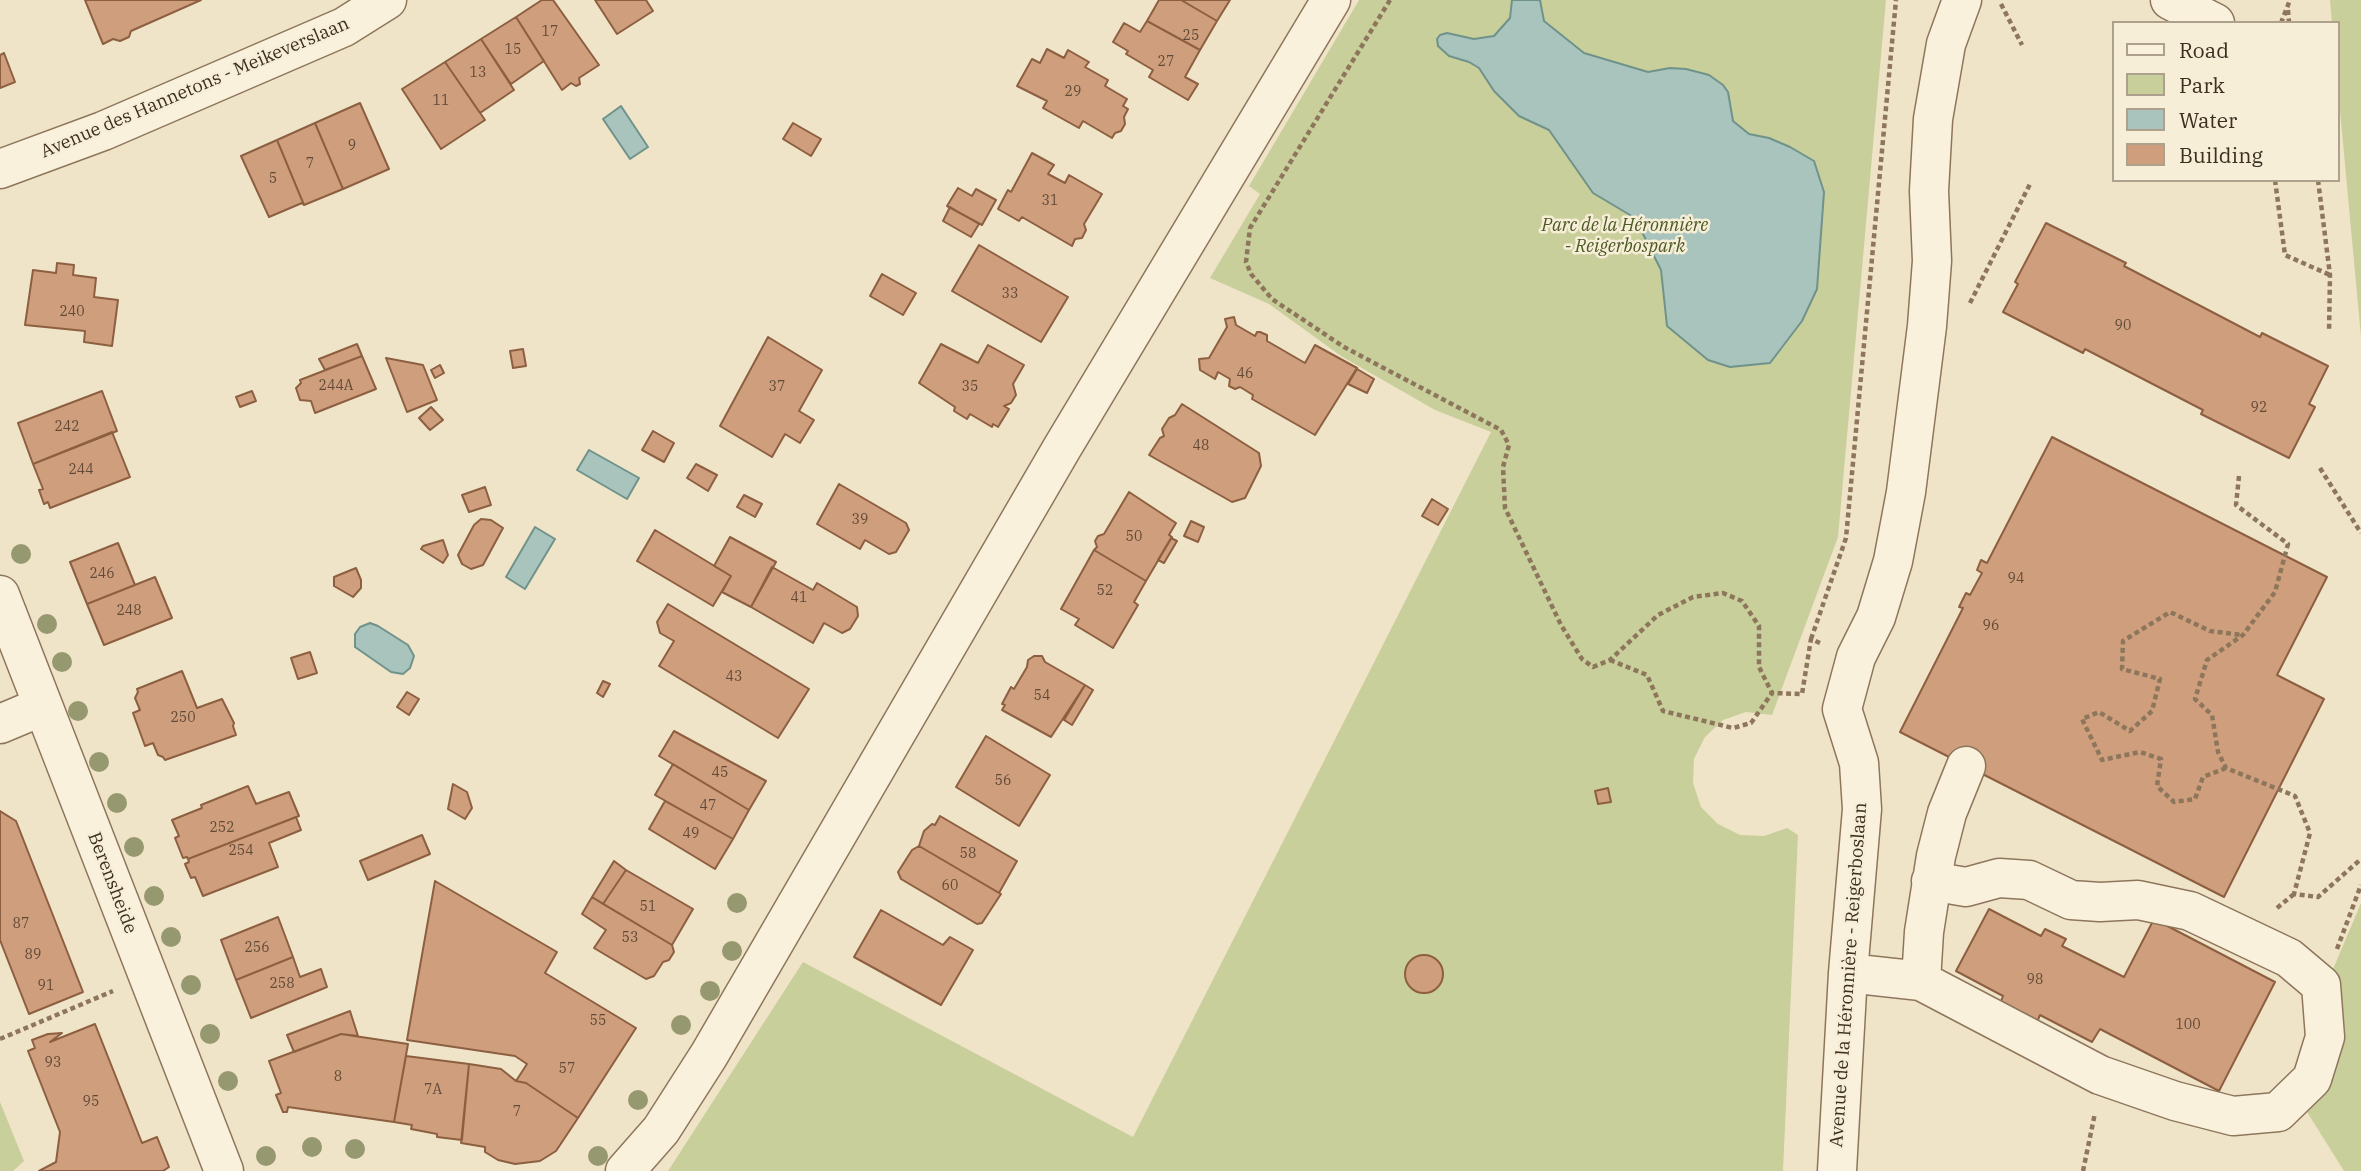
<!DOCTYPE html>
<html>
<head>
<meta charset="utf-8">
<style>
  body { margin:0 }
  #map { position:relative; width:2361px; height:1171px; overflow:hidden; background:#f0e4c8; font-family:"IBM Plex Serif",serif }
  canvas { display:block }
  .legend { position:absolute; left:2112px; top:21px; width:228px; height:161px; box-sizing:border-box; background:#f7eed8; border:2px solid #ada18e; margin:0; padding:9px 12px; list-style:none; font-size:21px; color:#3d2e20 }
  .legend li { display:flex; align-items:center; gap:14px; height:35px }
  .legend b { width:35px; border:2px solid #ada18e }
</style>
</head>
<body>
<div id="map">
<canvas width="2361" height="1171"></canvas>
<ul class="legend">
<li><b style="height:9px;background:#faf1dc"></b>Road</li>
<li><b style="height:19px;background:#c9cf9b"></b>Park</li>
<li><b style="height:19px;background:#a9c4bc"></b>Water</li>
<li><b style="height:19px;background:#cf9f7d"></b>Building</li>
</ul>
</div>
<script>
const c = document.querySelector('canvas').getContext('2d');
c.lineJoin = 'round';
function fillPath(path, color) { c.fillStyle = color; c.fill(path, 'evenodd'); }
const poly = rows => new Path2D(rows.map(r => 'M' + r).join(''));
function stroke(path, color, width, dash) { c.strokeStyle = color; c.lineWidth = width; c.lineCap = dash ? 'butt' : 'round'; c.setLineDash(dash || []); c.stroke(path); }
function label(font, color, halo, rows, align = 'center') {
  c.font = font + ' "IBM Plex Serif",serif'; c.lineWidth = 5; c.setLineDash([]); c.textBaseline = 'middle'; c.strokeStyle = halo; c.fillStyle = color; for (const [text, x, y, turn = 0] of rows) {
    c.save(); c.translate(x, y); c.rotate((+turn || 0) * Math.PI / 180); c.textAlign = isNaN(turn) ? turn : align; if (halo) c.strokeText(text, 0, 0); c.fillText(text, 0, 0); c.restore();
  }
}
fillPath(poly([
  [1359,0,1886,0,1838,537,1772,715,1746,712,1723,720,1705,737,1694,759,1693,783,1701,807,1718,824,1740,835,1764,836,1787,828,1798,835,1783,1171,668,1171,803,962,1133,1137,1491,432,1435,410,1341,356,1269,304,1210,278,1260,194,1249,186],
  [2330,0,2361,0,2361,337,2338,89,2338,23,2332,23],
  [2361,903,2361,1171,2344,1171,2307,1112,2321,1094,2328,981],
  [0,1102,24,1161,13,1171,0,1171]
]), '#c9cf9b');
const water = poly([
  [1512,0,1540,0,1544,21,1584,53,1648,72,1670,68,1686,69,1709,75,1723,85,1728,92,1733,121,1749,134,1769,138,1790,147,1814,161,1824,192,1817,289,1802,321,1770,363,1730,367,1708,360,1667,326,1661,270,1635,218,1593,193,1549,130,1519,116,1494,91,1479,68,1469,62,1449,56,1438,46,1437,39,1440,35,1447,33,1474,39,1494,36,1510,18,1512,0],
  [621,106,648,147,630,159,603,119,621,106],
  [589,450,639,478,627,499,577,470,589,450],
  [535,527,555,539,525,589,506,577,535,527],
  [370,623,378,626,408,645,414,656,410,668,403,674,391,672,355,647,355,634,360,627,370,623]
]);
fillPath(water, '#a9c4bc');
stroke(water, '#6f938a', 2);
const building = poly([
  [85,0,201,0,131,31,129,37,120,41,113,39,103,44,85,0],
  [542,0,553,0,599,65,579,78,580,84,576,86,571,83,562,90,516,17,542,0],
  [595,0,646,0,653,11,617,34,595,0],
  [1159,0,1181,0,1217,21,1200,50,1147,21,1159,0],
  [1181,0,1230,0,1217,21,1181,0],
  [516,17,544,61,511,84,481,39,516,17],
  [1147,21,1200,50,1185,77,1198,84,1188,100,1149,77,1153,70,1126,54,1128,51,1113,42,1124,23,1140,32,1147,21],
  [481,39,514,90,480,113,445,62,481,39],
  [1047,49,1064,58,1068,50,1089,62,1085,67,1108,80,1105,86,1127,99,1123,106,1128,109,1124,117,1125,124,1121,131,1115,133,1112,138,1083,121,1079,128,1043,108,1047,101,1017,86,1032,59,1040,63,1047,49],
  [4,53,15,82,0,88,0,55,4,53],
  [445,62,485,120,441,149,402,89,445,62],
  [360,103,389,169,343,189,315,123,360,103],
  [315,123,343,189,304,205,277,140,315,123],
  [793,123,821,139,811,156,783,139,793,123],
  [277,140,304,205,302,203,269,217,241,156,277,140],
  [1032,153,1054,165,1048,174,1065,183,1069,175,1102,194,1084,224,1086,230,1082,238,1075,239,1072,246,1022,217,1019,221,998,209,1008,190,1011,192,1032,153],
  [958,188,972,196,976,189,996,200,982,225,947,206,958,188],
  [950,207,979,224,971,237,943,221,950,207],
  [2046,223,2126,263,2124,266,2260,337,2262,333,2328,366,2309,404,2315,407,2289,458,2201,414,2203,410,2085,349,2083,353,2003,312,2018,284,2015,282,2046,223],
  [979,245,1068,297,1041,342,952,291,979,245],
  [57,263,74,265,73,275,96,278,94,297,118,300,112,346,84,342,85,331,25,325,33,270,56,273,57,263],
  [882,274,916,293,903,315,870,296,882,274],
  [1234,317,1236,325,1255,336,1257,332,1260,332,1267,335,1267,341,1305,363,1315,345,1357,368,1315,435,1252,399,1253,395,1240,387,1235,389,1229,386,1230,379,1218,372,1215,379,1200,370,1199,359,1209,358,1227,327,1225,319,1234,317],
  [768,337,822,370,799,411,814,420,800,443,785,434,772,457,720,426,768,337],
  [357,344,362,356,325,370,319,359,357,344],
  [941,344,978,363,988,345,1024,365,1013,384,1016,395,1011,403,1004,406,1009,409,998,427,993,424,992,427,970,414,967,419,954,411,955,407,919,383,941,344],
  [523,349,526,366,513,368,510,351,523,349],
  [362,356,376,389,315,413,311,401,300,400,296,388,301,383,300,380,362,356],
  [386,358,423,365,437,400,407,412,386,358],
  [440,365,444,373,435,378,431,370,440,365],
  [1357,369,1374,379,1367,393,1348,384,1357,369],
  [102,391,117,431,33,464,18,423,102,391],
  [252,391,256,401,240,407,236,397,252,391],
  [1182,404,1259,453,1261,466,1245,498,1232,502,1149,455,1160,438,1164,436,1162,429,1169,418,1175,415,1182,404],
  [431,407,443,420,430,430,419,418,431,407],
  [653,431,674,443,664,462,642,450,653,431],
  [112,432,130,477,50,508,48,502,44,504,39,490,43,489,33,464,112,432],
  [2052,437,2327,577,2277,675,2324,699,2224,897,1900,732,1963,608,1959,607,1966,593,1970,595,1982,573,1977,570,1981,560,1987,563,2052,437],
  [696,464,717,475,708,491,687,478,696,464],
  [839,484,906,523,909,530,896,552,889,554,865,540,860,549,817,524,839,484],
  [485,487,491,505,469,512,462,495,485,487],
  [1129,492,1176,523,1169,535,1172,537,1146,581,1094,550,1097,547,1095,541,1098,536,1104,534,1129,492],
  [744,495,762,504,755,517,737,507,744,495],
  [1432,499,1448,509,1438,525,1422,516,1432,499],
  [481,519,491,520,503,528,483,565,471,569,462,564,458,555,474,525,481,519],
  [1191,521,1204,527,1198,542,1184,536,1191,521],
  [655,530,731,576,713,606,637,561,655,530],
  [730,537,776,562,751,607,722,592,731,576,714,566,730,537],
  [1171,538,1177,541,1164,563,1158,560,1171,538],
  [443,540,448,555,443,563,421,549,423,546,443,540],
  [118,543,135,585,87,604,70,562,118,543],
  [1094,550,1146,581,1134,602,1138,605,1113,648,1075,625,1079,619,1061,609,1094,550],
  [772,567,813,590,817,583,857,607,858,616,850,629,842,633,824,623,813,643,751,607,772,567],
  [356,568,361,580,361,588,353,597,334,586,334,577,356,568],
  [155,577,172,618,104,645,87,604,155,577],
  [668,604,809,689,778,738,659,666,674,641,660,633,657,622,668,604],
  [310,652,317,673,298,679,291,658,310,652],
  [1034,656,1042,656,1045,662,1085,685,1051,737,1002,710,1005,705,1002,704,1011,687,1014,689,1027,667,1028,660,1034,656],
  [182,671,197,708,222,699,234,723,233,726,236,735,165,760,163,757,158,755,153,743,145,746,133,713,140,710,135,698,138,692,137,689,182,671],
  [603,681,610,684,603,697,597,693,603,681],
  [1085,685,1093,690,1072,725,1064,720,1085,685],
  [407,692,419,699,409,715,397,707,407,692],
  [674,731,766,781,749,810,659,756,674,731],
  [986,736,1050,775,1019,826,956,787,986,736],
  [673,764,749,810,733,839,655,795,673,764],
  [453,784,467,792,472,808,465,819,448,809,453,784],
  [248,786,256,804,289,792,299,816,188,859,187,857,183,858,175,838,179,836,172,820,202,808,201,805,248,786],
  [1608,788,1611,802,1598,804,1595,791,1608,788],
  [665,801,733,839,715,869,649,829,665,801],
  [0,811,16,821,83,992,29,1014,0,940,0,811],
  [940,816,1017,861,999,893,919,846,924,831,932,824,935,825,940,816],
  [296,817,301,830,269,843,278,867,203,896,195,877,191,878,185,864,189,862,188,859,296,817],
  [422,835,430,854,368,880,360,861,422,835],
  [919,846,1001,894,982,923,977,924,901,879,898,872,912,850,919,846],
  [614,861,626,870,603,904,592,897,614,861],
  [626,870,693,909,672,945,603,904,626,870],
  [435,881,557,952,545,973,636,1028,578,1118,526,1083,516,1081,527,1064,515,1056,407,1040,435,881],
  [592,897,672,945,674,952,669,960,663,962,654,976,646,979,594,948,606,930,582,914,592,897],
  [1989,909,2041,936,2045,929,2066,939,2062,946,2124,977,2154,919,2275,982,2219,1091,2100,1029,2092,1042,2040,1015,2037,1022,2000,1004,2003,996,1956,971,1989,909],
  [881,910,943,945,950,937,973,950,941,1005,854,957,881,910],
  [278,917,293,957,236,980,221,940,278,917],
  '1405 974a19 19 0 1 1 38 0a19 19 0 1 1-38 0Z',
  [293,957,300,977,321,969,327,987,251,1018,236,980,293,957],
  [350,1011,358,1036,341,1034,294,1052,287,1035,350,1011],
  [95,1024,142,1143,157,1137,169,1167,163,1171,39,1171,56,1162,60,1132,28,1051,35,1048,32,1040,48,1034,62,1033,50,1042,95,1024],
  [341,1034,408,1044,394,1122,288,1107,287,1112,283,1112,276,1095,281,1093,269,1061,341,1034],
  [406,1056,469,1064,462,1140,437,1137,437,1134,411,1129,412,1125,394,1122,406,1056],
  [469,1064,501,1069,516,1081,526,1083,578,1118,556,1151,540,1161,515,1164,498,1160,485,1152,485,1147,461,1143,469,1064]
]);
fillPath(building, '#cf9f7d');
stroke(building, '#8d5f41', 2);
const minor = poly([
  [2170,0,2215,23],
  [0,169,103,131,344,27,387,0],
  [0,595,224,1171],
  [0,724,43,706],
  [1848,973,1921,981,2100,1075,2175,1101,2233,1116,2278,1112,2312,1079,2325,1037,2321,985,2289,958,2190,911,2138,900,2100,902,2071,900,2029,880,1999,878,1966,887,1931,881],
  [1921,981,1924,932,1936,856,1947,813,1966,766],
  [625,1171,661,1130,709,1055,1062,448,1331,0],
  [1837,1171,1848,973,1862,809,1859,763,1842,709,1856,657,1876,617,1893,561,1906,492,1927,326,1932,261,1929,191,1933,119,1946,44,1962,0]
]);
stroke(minor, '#8d765c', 41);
stroke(poly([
  [1390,0,1250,228,1246,262,1251,274,1272,299,1344,347,1501,430,1509,445,1503,467,1505,508,1561,625,1582,659,1593,667,1610,660,1658,615,1693,597,1723,593,1742,601,1759,626,1759,667,1772,693,1802,694,1811,639,1820,643],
  [2001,4,2022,45],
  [2288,10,2289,23],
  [2281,23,2290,0],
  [2275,180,2285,255,2330,275],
  [2318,180,2330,275,2329,332],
  [1970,303,2030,184],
  [2320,468,2361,533],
  [2239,476,2236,505,2288,544,2275,592,2243,635,2207,660,2195,699,2212,715,2218,752,2226,768,2295,796,2310,833,2294,894,2318,897,2361,859],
  [1811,639,1846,538,1896,0],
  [1610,660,1647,675,1663,711,1733,728,1751,723,1772,693],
  [2226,768,2203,777,2195,799,2174,802,2157,786,2161,759,2140,752,2102,760,2082,719,2099,712,2130,731,2152,711,2160,679,2122,669,2123,641,2170,612,2210,631,2242,635],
  [2277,908,2294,894],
  [2337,949,2361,885],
  [0,1039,113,991],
  [2083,1171,2095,1113]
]), '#8d765c', 4.5, [5, 3.5]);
stroke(minor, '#faf1dc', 38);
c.fillStyle = '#96986f';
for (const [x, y] of [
  [21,554],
  [47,624],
  [62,662],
  [78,711],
  [99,762],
  [117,803],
  [134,847],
  [154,896],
  [737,903],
  [171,937],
  [732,951],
  [191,985],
  [710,991],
  [681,1025],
  [210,1034],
  [228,1081],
  [638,1100],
  [312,1147],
  [355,1149],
  [266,1156],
  [598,1156]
]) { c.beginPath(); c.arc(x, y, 10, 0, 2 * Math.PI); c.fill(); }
label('14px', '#624a37', null, [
  ["17",550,32],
  ["25",1191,36],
  ["15",513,50],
  ["27",1166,62],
  ["13",478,73],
  ["29",1073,92],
  ["11",441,101],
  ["9",352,146],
  ["7",310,164],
  ["5",273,179],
  ["31",1050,201],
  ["33",1010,294],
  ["240",72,312],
  ["90",2123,326],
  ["46",1245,374],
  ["244A",336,386],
  ["37",777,387],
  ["35",970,387],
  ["92",2259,408],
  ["242",67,427],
  ["48",1201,446],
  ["244",81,470],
  ["39",860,520],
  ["50",1134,537],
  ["246",102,574],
  ["94",2016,579],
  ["52",1105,591],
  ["41",799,598],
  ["248",129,611],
  ["96",1991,626],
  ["43",734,677],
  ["54",1042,696],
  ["250",183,718],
  ["45",720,773],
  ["56",1003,781],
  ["47",708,806],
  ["252",222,828],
  ["49",691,834],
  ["254",241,851],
  ["58",968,854],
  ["60",950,886],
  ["51",648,907],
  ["87",21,924],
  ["53",630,938],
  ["256",257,948],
  ["89",33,955],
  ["98",2035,980],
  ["258",282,984],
  ["91",46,986],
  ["55",598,1021],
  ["100",2188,1025],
  ["93",53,1063],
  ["57",567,1069],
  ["8",338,1077],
  ["7A",433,1090],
  ["95",91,1102],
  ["7",517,1112]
]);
label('18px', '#3d2e20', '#f7eed8', [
  ["Avenue des Hannetons - Meikeverslaan",195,88,-23],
  ["Berensheide",112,883,69],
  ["Avenue de la Héronnière - Reigerboslaan",1849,975,-86]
]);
label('italic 18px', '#4d5a26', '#f7eed8', [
  ["Parc de la Héronnière",1625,226],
  ["- Reigerbospark",1625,247]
]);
</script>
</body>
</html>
